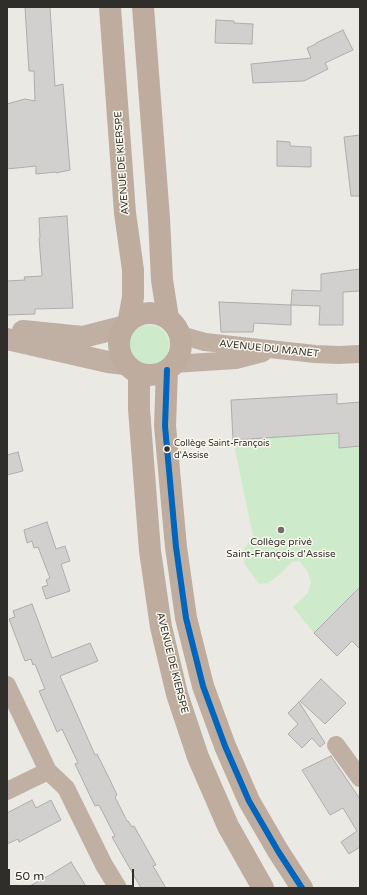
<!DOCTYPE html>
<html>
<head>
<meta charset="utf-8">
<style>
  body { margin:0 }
  #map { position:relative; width:367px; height:895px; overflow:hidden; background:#eae9e4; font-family:"Varela Round",sans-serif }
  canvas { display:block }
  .frame { position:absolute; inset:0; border:8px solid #2f2e2a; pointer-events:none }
  .scale { position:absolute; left:8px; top:869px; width:126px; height:18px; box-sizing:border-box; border:2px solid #2f2e2a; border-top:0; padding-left:5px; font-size:12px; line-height:14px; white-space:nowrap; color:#2f2e2a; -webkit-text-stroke:3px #fbf8ef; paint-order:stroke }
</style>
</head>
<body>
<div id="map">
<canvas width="367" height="895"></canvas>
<div class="frame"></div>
<div class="scale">50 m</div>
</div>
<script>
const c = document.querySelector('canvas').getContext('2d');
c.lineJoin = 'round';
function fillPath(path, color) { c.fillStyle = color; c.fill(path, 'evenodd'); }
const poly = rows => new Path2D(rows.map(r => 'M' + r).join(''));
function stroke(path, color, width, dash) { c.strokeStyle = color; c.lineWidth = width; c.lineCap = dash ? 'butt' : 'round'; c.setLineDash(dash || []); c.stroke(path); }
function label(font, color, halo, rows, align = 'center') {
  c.font = font + ' "Varela Round",sans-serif'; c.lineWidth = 3; c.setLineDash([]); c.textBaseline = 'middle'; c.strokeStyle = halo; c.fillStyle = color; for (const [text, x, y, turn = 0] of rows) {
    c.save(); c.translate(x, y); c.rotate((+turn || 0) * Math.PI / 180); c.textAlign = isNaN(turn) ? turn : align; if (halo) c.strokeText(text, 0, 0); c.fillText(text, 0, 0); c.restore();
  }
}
fillPath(poly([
  '129 345a20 20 0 1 1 40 0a20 20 0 1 1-40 0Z',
  [339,433,341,447,360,446,360,587,314,633,293,607,308,593,311,582,307,570,299,561,292,562,278,576,268,583,259,584,245,565,243,551,253,536,233,440]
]), '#cdebcb');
const building = poly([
  [25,7,50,7,55,86,63,84,70,170,56,173,56,172,36,174,36,166,7,169,7,104,25,99,35,101,34,71,29,71,25,7],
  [216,20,234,21,234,23,253,24,252,44,215,43,216,20],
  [343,30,353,50,325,63,328,69,304,81,253,83,251,64,311,58,307,48,316,44,316,43,343,30],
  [360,135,360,196,351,196,344,137,360,135],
  [277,141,290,142,290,146,311,147,311,167,277,166,277,141],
  [67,216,73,308,35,309,35,314,7,315,7,281,25,280,24,277,42,276,39,238,40,238,39,218,67,216],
  [360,269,360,291,343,292,343,325,319,325,320,306,291,305,292,290,321,291,321,274,360,269],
  [219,302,291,305,291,325,254,323,253,332,221,332,219,302],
  [337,394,337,404,360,402,360,446,339,448,339,433,233,440,231,400,337,394],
  [18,452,23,471,7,475,7,455,18,452],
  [47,522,56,549,65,546,70,561,61,564,70,591,46,599,42,587,48,585,46,580,50,578,38,547,34,548,32,541,27,543,24,530,47,522],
  [360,587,360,649,352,641,337,656,314,633,360,587],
  [32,604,52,658,90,643,98,661,60,676,95,755,97,754,110,780,117,795,115,797,127,821,128,821,132,827,134,826,156,865,153,866,166,888,141,888,112,837,115,836,99,805,95,806,93,802,75,764,78,763,62,729,57,732,39,691,45,689,35,664,33,665,31,659,25,661,9,619,15,617,13,611,32,604],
  [321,679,346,703,325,724,300,701,321,679],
  [299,702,325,743,320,747,312,738,302,748,288,734,298,724,288,713,299,702],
  [331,756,360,799,360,847,349,854,341,842,357,831,343,808,330,815,302,770,331,756],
  [32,800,36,808,51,800,61,820,19,842,18,839,7,844,7,813,32,800],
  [71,862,87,888,26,888,50,875,71,862]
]);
fillPath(building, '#d1d0cf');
stroke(building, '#afadac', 1);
stroke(poly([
  [180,335,205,342,315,354,339,355,360,354],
  [173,364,236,360,263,353],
  [7,685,48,771,66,788,104,865,118,888],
  [336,745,360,778],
  [7,791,48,771]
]), '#c0b0a3', 18);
stroke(poly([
  [23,331,83,337,122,327],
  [7,339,108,362,125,364]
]), '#c0b0a3', 22);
stroke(poly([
  [110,7,125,213,133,270,133,297,129,319],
  [143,7,159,218,162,280,168,318],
  '119 344a31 31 0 1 1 62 0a31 31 0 1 1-62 0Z',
  [167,370,165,426,176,547,186,618,203,686,225,746,249,801,278,851,302,888],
  [139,374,139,409,150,551,161,627,177,694,198,757,228,826,263,888]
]), '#bead9f', 22);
stroke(poly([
  [167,370,165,426,176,547,186,618,203,686,225,746,249,801,278,851,302,888]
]), '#0065bd', 6);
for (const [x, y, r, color] of [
  [167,449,3.5,"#2f2e2a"],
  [281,530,4,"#706f6b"]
]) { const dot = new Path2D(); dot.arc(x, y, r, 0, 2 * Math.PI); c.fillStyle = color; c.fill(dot); stroke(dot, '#fbf8ef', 1.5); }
label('9px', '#2f2e2a', '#fbf8ef', [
  ["Collège Saint-François",174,444],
  ["d'Assise",174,456]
], 'left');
label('10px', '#2f2e2a', '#fbf8ef', [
  ["AVENUE DE KIERSPE",122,163,-94],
  ["AVENUE DU MANET",269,349,6],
  ["AVENUE DE KIERSPE",172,663,76]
]);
label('10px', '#2f2e2a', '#fbf8ef', [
  ["Collège privé",281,542],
  ["Saint-François d'Assise",281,554]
]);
</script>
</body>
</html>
